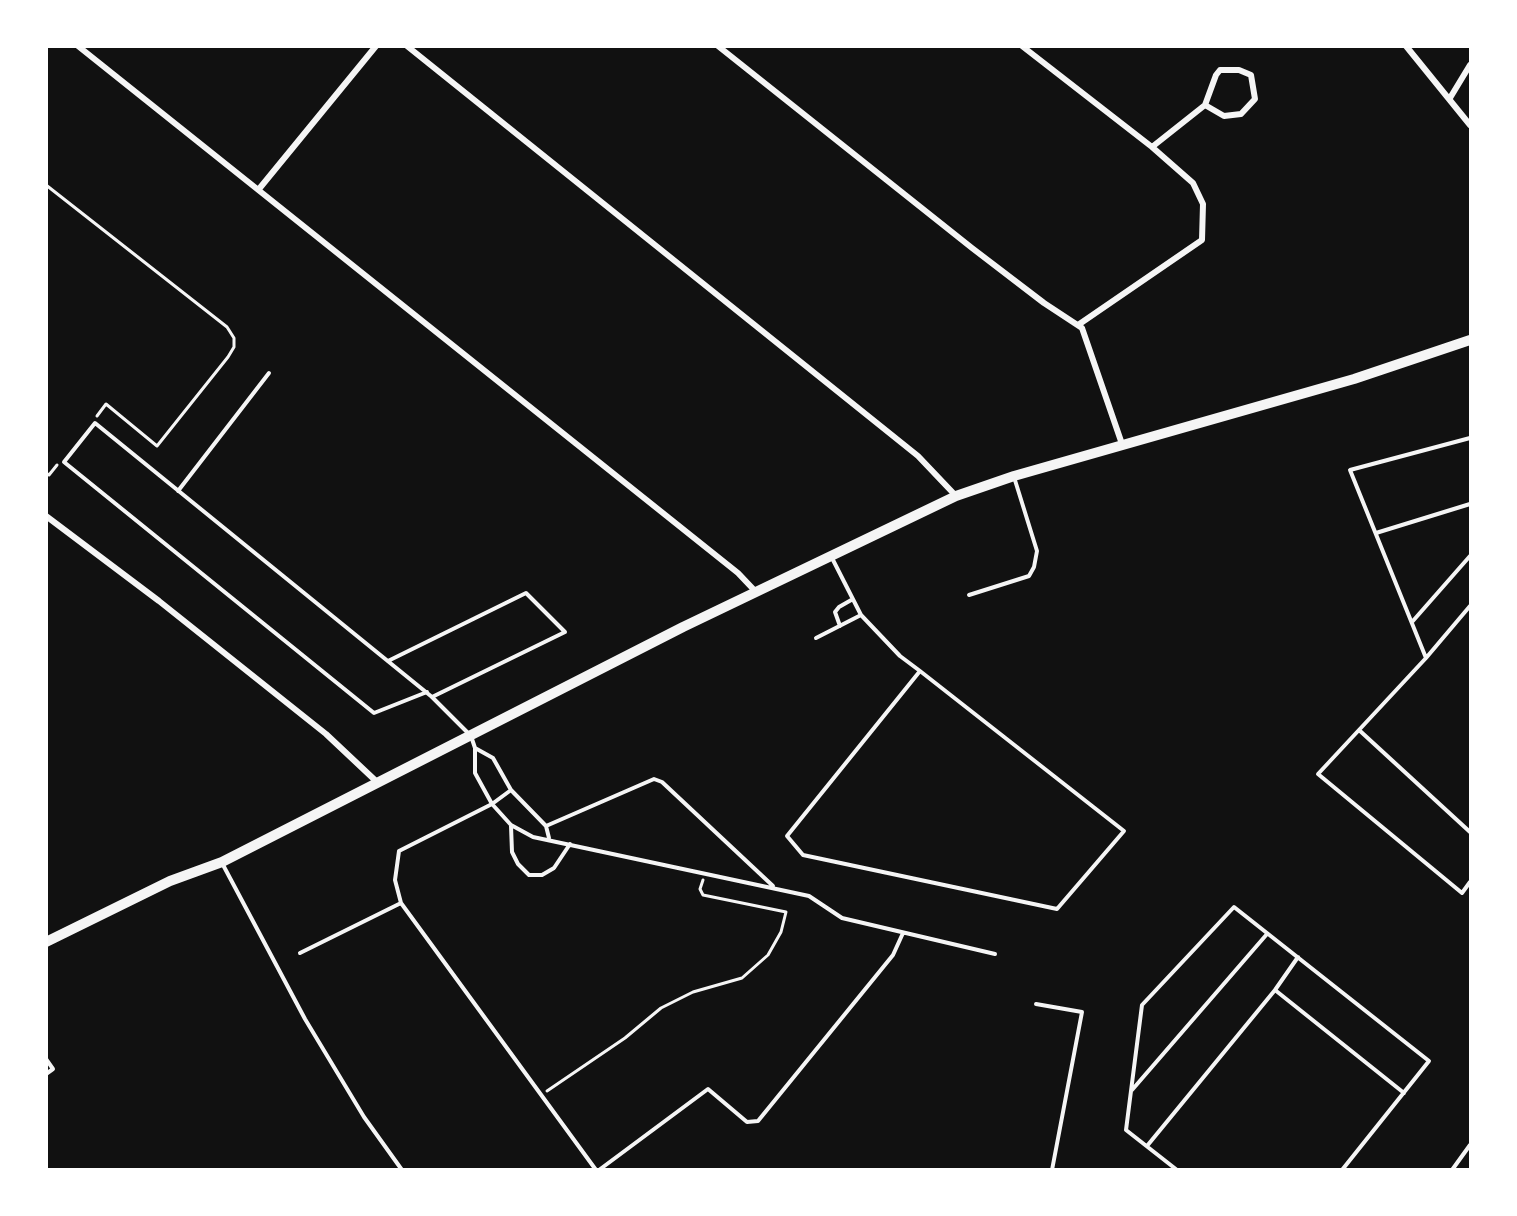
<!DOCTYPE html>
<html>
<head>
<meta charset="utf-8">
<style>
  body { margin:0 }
  #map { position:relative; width:1517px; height:1216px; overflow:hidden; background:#111; font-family:"Exo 2",sans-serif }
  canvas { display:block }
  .frame { position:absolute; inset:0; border:48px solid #fff; pointer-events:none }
</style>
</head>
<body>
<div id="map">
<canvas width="1517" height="1216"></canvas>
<div class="frame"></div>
</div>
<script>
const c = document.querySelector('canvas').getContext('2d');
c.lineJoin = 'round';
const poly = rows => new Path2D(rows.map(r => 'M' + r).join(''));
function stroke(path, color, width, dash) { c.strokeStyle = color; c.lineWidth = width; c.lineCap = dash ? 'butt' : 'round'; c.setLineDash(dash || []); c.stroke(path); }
stroke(poly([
  [46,185,227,327,234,338,234,347,228,357,157,446,106,404,97,416],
  [46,473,49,475,57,465],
  [547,1091,625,1038,661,1008,693,992,742,978,768,955,781,932,786,912,703,895,700,889,703,880]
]), '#f5f5f5', 3);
stroke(poly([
  [178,491,269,373],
  [1376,533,1470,504],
  [832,558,861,615,900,656,920,671,1124,831,1057,909,803,855,787,836,920,671],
  [969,595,1029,576,1034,567,1037,551,1014,477],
  [1470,606,1426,658,1318,774,1462,893,1470,882],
  [1412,622,1470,556],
  [840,626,835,612,839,607,853,599],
  [816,638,861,615],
  [1426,658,1350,470,1470,438],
  [388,661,526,593,565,632,432,697],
  [427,692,374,713,64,462,95,423,432,697,471,736,475,748,475,773,492,804,511,825,533,837,809,896,842,918,995,954],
  [1359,730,1470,832],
  [475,748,493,758,511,790,546,826,549,838],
  [511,790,492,804,399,851,395,880,401,903,596,1170],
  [511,826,512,852,518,864,529,875,542,875,554,868,570,844],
  [546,826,654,779,662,782,773,886],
  [222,863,305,1019,364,1117,402,1170],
  [300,953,401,903],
  [1275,990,1404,1093],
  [1036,1004,1082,1012,1052,1170],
  [46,1059,53,1069,46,1074],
  [1132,1090,1267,934],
  [1147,1146,1275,990,1298,957],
  [599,1170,708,1089,747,1122,758,1121,893,955,903,933],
  [1177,1170,1126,1130,1142,1005,1234,907,1429,1061,1342,1170],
  [1452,1170,1470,1145]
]), '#f5f5f5', 4);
stroke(poly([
  [78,46,738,573,756,592],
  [407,46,918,456,956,496],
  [718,46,972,248,1044,303,1082,328,1122,444],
  [1022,46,1152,147,1193,183,1203,204,1202,240,1078,325],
  [1406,46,1470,125],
  [1450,98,1470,65],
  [1152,147,1205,105,1216,75,1220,70,1239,70,1251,75,1255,99,1241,114,1224,116,1205,105],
  [259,189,376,46],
  [46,516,159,601,326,734,377,782]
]), '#f5f5f5', 6);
stroke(poly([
  [46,942,170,881,222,862,683,627,956,496,1014,476,1354,379,1470,340]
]), '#f5f5f5', 10);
</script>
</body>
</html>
